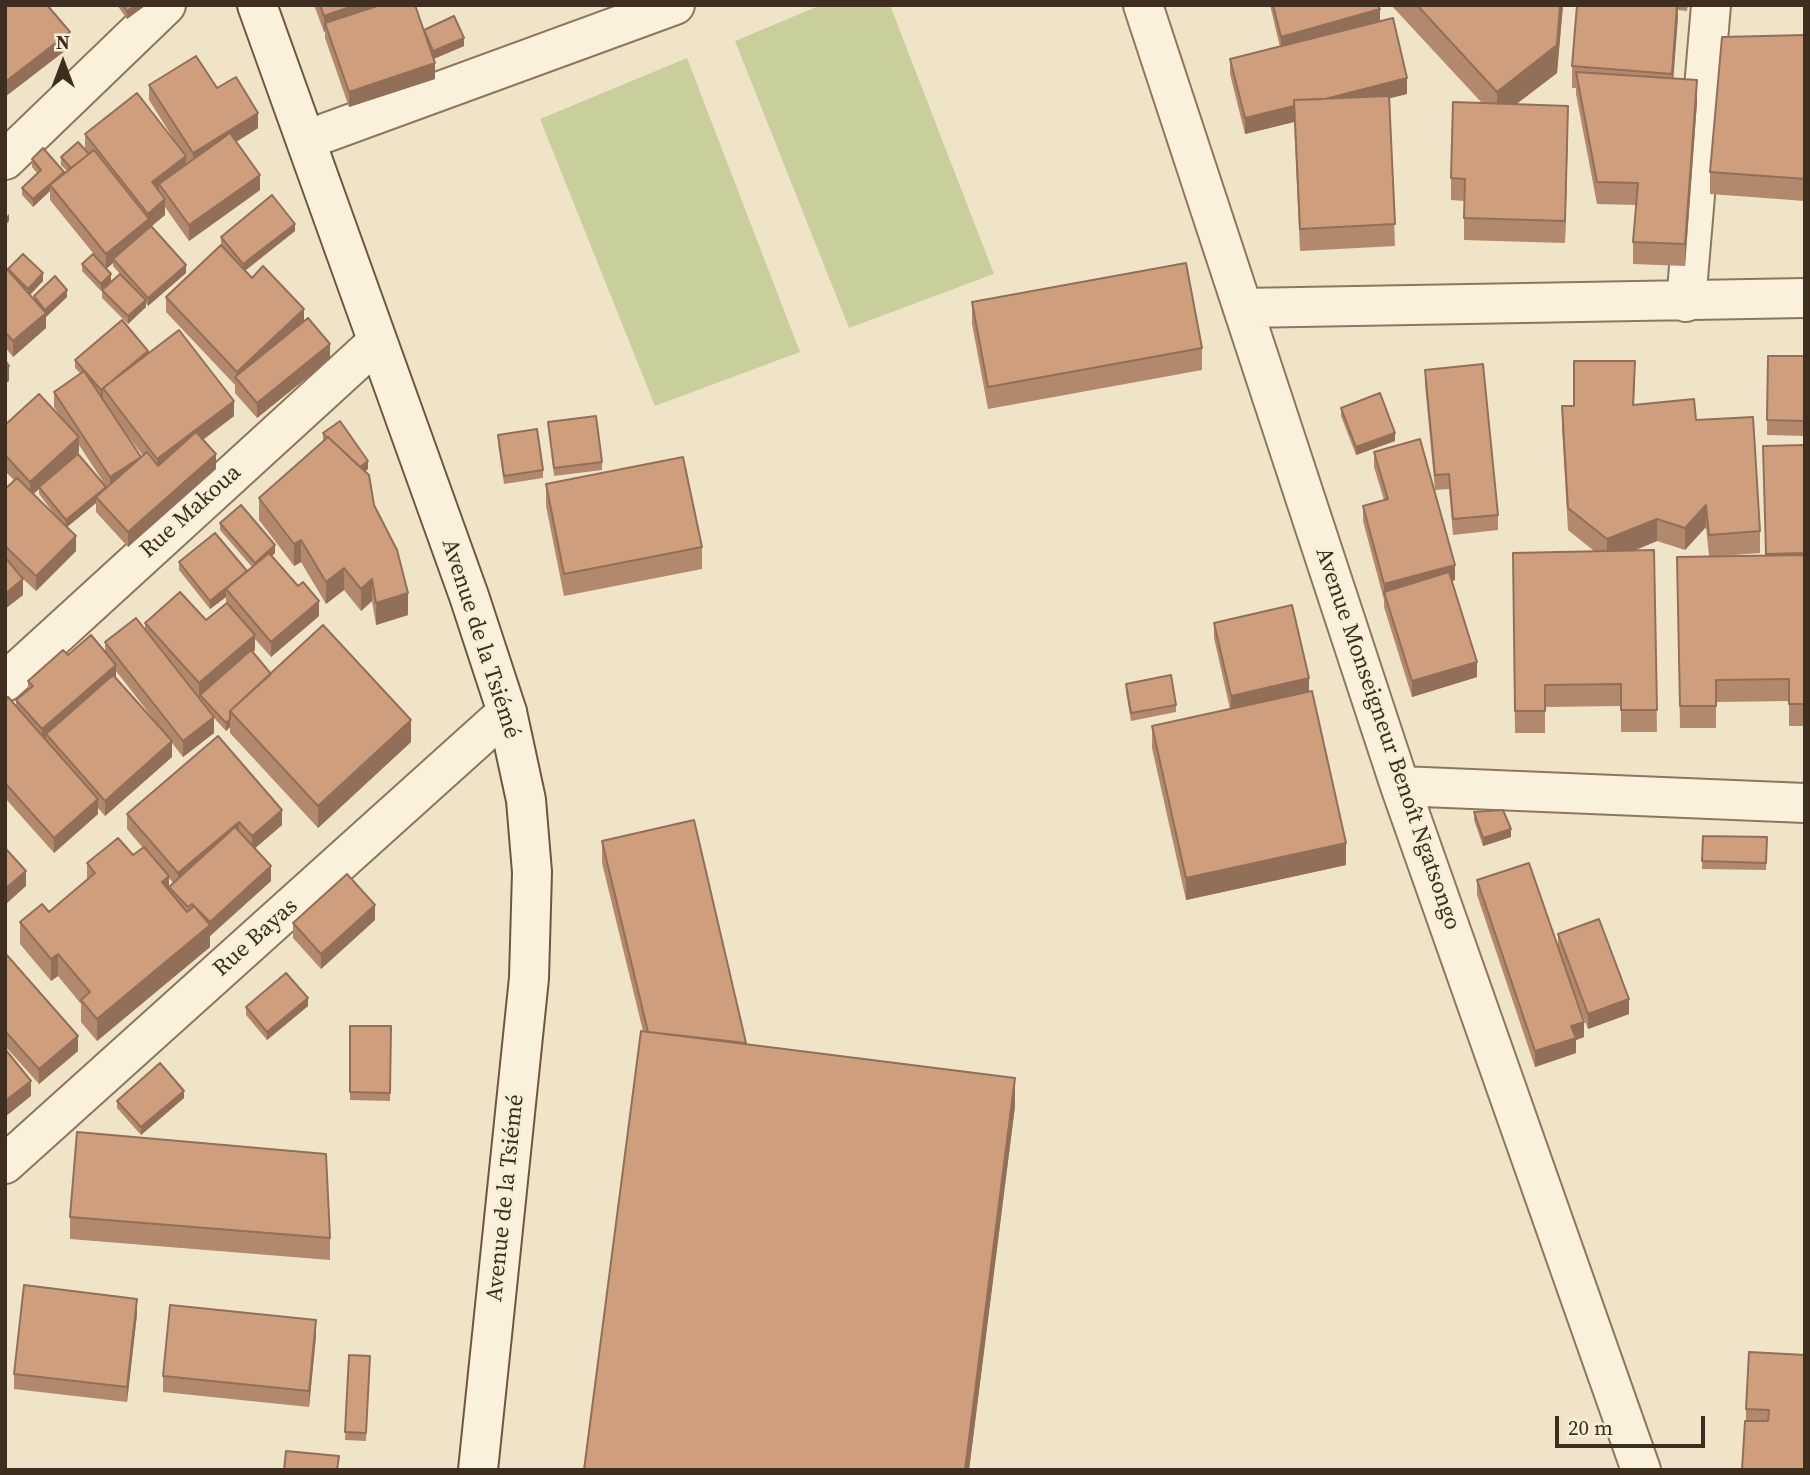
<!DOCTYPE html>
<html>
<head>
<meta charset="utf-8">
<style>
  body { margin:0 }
  #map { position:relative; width:1810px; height:1475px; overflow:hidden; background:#f0e4c8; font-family:"Source Serif 4",serif }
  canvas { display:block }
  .frame { position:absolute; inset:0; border:7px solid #3d2e20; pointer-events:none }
  .north { position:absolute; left:28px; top:28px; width:70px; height:70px; -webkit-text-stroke:5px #f7eed8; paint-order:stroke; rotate:0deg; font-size:19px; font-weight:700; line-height:28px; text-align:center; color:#3d2e20 }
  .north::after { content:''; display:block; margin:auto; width:24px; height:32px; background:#3d2e20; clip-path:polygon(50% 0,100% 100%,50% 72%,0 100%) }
  .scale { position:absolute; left:1555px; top:1416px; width:150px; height:32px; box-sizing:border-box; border:4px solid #3d2e20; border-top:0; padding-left:9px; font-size:21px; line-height:24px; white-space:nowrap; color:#3d2e20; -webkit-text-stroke:5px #f7eed8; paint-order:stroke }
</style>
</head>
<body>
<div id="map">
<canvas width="1810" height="1475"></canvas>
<div class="frame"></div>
<div class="north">N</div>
<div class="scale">20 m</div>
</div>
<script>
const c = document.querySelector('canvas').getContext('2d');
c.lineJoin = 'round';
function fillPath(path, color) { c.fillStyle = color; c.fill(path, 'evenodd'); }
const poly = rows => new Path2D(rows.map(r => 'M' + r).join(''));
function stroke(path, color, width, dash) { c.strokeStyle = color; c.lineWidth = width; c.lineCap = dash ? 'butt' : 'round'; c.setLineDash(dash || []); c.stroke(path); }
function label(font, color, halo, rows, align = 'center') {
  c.font = font + ' "Source Serif 4",serif'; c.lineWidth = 5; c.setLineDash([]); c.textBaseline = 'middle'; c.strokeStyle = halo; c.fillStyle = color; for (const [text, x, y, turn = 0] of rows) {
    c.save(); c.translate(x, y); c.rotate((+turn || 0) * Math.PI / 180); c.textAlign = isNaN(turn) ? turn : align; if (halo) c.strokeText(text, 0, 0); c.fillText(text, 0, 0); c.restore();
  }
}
fillPath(poly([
  [821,5,890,5,994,274,849,328,735,41],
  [687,58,800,352,655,406,540,119]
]), '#c9cf9b');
const minor = poly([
  [1143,5,1400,786,1641,1470],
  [306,140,675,5],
  [5,160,166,5],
  [1686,302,1711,5],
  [1243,308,1805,298],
  [5,682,377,342],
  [1400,786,1805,803],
  [5,1164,507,712]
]);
const secondary = poly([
  [257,5,469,596,507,712,526,800,532,872,529,978,478,1470]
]);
stroke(minor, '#8d765c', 42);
stroke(secondary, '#6f573f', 42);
stroke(minor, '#faf1dc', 38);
stroke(secondary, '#faf1dc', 38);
fillPath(poly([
  [117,5,146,5,127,19],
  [314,5,415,5,424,30,464,46,434,59,435,79,349,107,325,38,325,31,324,32],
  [1270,5,1377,5,1380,21,1407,94,1390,98,1395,246,1300,251,1294,122,1245,134,1230,74,1230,59,1280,47],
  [1391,5,1563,5,1557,73,1516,104,1568,128,1565,243,1464,240,1464,201,1451,200,1451,178,1482,103],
  [1577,5,1688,5,1687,11,1678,10,1673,78,1697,102,1685,266,1633,264,1633,242,1636,205,1597,204,1576,94,1576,88,1572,88,1572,66],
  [1805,35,1805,201,1710,194,1710,172],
  [149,85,217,88,258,128,236,142,260,190,189,241,165,207,165,215,151,226,186,273,148,306,146,303,146,307,128,324,102,298,102,290,120,274,113,266,113,263,106,269,50,200,50,191,33,207,22,195,22,188,37,173,32,167,32,159,64,174,67,171,61,165,61,157,85,150,85,134,178,146,149,100],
  [295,231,245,271,252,278,304,321,330,359,257,418,235,393,235,385,166,312,166,297,224,249,221,245,221,237],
  [82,264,111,282,101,291,82,271],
  [5,267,8,270,43,281,30,295,34,299,34,296,67,297,46,317,46,328,13,357,5,347],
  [972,302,1202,348,1202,370,988,409,972,324],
  [148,354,234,416,203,440,216,469,128,547,96,512,96,503,67,527,76,551,36,591,22,578,23,595,5,609,5,487,6,488,14,480,5,471,5,425,60,416,54,407,54,392,81,374,75,368,75,360],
  [122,428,143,456,141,458],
  [79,445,106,486,64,466,79,452],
  [39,489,39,494,58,519,33,494],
  [1768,356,1805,356,1805,436,1767,435],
  [1425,370,1498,515,1498,530,1453,535,1449,489,1435,490,1425,385],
  [1635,383,1634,405,1696,420,1760,531,1760,553,1721,556,1766,555,1763,446,1805,445,1805,726,1789,726,1789,701,1716,702,1716,728,1680,728,1677,557,1709,556,1706,527,1685,550,1657,541,1634,551,1654,550,1657,732,1621,732,1621,706,1545,707,1545,733,1515,733,1513,553,1594,551,1568,530,1562,428,1562,406,1574,406],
  [1341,408,1395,441,1356,455,1341,416],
  [548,422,602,462,602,470,554,476],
  [323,433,368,469,365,471,374,505,408,615,376,625,372,601,361,611,344,590,326,604,301,562,294,566,259,520,259,498,323,442],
  [498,435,543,470,543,478,504,484,498,443],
  [1374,452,1455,580,1452,581,1477,677,1412,697,1384,607,1384,600,1363,521,1363,506,1384,500,1374,467],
  [546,484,702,547,702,569,564,596,546,506],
  [220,523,275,553,272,556,319,616,271,657,255,639,255,650,252,652,271,674,411,742,318,828,230,733,230,727,226,731,214,718,214,733,183,757,172,743,172,757,105,816,98,808,98,814,54,853,5,798,5,700,16,706,16,700,28,689,28,681,68,655,105,652,105,642,145,630,145,623,206,620,226,604,226,597,210,609,179,570,179,562,247,571,252,567,220,530],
  [116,671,162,730,116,678],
  [1214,623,1309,691,1346,865,1186,900,1152,748,1152,726,1230,709,1214,638],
  [1126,684,1176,705,1176,712,1131,721,1126,692],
  [1474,812,1511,837,1483,846,1474,820],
  [127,814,282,825,255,848,271,881,210,936,210,947,97,1041,81,1022,81,1004,58,976,51,981,20,944,20,922,49,912,87,880,87,863,133,855,143,848,127,829],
  [169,878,173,883,169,887,169,891],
  [1703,836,1767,837,1766,870,1702,869],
  [602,841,746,1044,1015,1106,969,1470,584,1470,643,1031,602,863],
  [1477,880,1558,946,1558,934,1629,1014,1588,1029,1570,982,1584,1037,1576,1040,1576,1053,1535,1067,1477,895],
  [375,920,321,969,293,938,293,923],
  [5,953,78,1051,39,1084,5,1046],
  [308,1006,267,1040,246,1015,246,1007],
  [350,1026,391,1026,390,1101,350,1100],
  [184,1098,141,1135,117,1108,117,1101],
  [70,1217,330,1238,330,1260,70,1239],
  [137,1314,127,1402,14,1389,14,1374],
  [316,1336,309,1407,163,1392,163,1376],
  [349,1355,370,1356,366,1441,345,1440],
  [1805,1355,1805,1470,1746,1421,1746,1409]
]), '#b2896c');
fillPath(poly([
  [136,5,146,5,127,19,127,11],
  [356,5,393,5,325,23,325,31,324,32,324,16],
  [1560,5,1563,5,1557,73,1497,119,1497,92],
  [1677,5,1678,18,1672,96,1672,74],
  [1380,9,1380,24,1281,52,1281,37],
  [70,32,70,47,5,97,5,82],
  [464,38,464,46,433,59,433,51],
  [435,63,435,79,349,107,349,92],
  [1407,78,1407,94,1295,121,1294,106],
  [1697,80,1697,102,1685,266,1685,244],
  [1294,106,1294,122,1245,134,1245,118],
  [1568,106,1568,128,1565,243,1565,221],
  [258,113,258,128,193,169,193,153],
  [186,156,186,171,159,184,159,191,152,182],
  [64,172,64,180,50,185,50,191,33,207,33,199],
  [260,175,260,190,189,241,189,225],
  [165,199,165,215,113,259,113,263,106,269,106,254,148,220,148,214],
  [9,214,9,221,5,226,5,218],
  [295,224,295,231,243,272,243,264],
  [186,265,186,273,148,306,148,298],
  [43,273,43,281,28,297,28,289],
  [111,274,111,282,101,291,101,284],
  [67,290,67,297,46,317,46,328,13,357,13,341,45,314,45,310],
  [146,300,146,307,128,324,128,316],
  [304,309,304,324,237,380,237,372],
  [330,344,330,359,257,418,257,403],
  [148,351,148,358,103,388,103,395,101,398,101,390],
  [9,366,9,381,5,384,5,368],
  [234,401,234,416,157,474,157,459],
  [1395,433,1395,441,1356,455,1356,447],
  [79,437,79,452,40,488,39,487,39,489,30,497,30,482],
  [216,454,216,469,128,547,128,532],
  [141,457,110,492,110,477],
  [368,461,368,469,352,481,352,473],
  [106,487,106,494,96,497,96,503,66,528,66,520],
  [1706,505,1706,527,1685,550,1685,528],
  [1657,519,1657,541,1607,561,1607,539],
  [76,536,76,551,36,591,36,576],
  [301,540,301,562,294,566,294,544],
  [275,545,275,553,255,570,255,563],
  [1455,565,1455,580,1387,599,1384,592,1384,584],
  [344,568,344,590,326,604,326,582],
  [247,572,226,589,226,597,210,609,210,601],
  [23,579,23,595,5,609,5,594],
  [372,579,372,601,361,611,361,589],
  [408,593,408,615,376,625,376,603],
  [319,601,319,616,271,657,271,642],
  [255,635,255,650,201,696,200,695,200,697,199,698,199,683],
  [1477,662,1477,677,1412,697,1412,681],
  [116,665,116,680,46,734,46,741,42,744,42,729],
  [1309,678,1309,693,1231,712,1231,696],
  [214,717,214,733,183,757,183,741],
  [230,719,230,727,226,731,226,723],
  [411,720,411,742,318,828,318,806],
  [172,741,172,757,105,816,105,801],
  [98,799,98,814,54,853,54,838],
  [282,810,282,825,252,851,252,836],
  [239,822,239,837,178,889,178,873],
  [1511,829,1511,837,1483,846,1483,838],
  [1346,843,1346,865,1186,900,1186,878],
  [271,866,271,881,210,936,210,947,97,1041,97,1019,210,926,210,922],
  [26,871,26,886,5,905,5,889],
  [169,876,169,898,162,882],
  [375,905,375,920,321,969,321,954],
  [58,954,58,976,51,981,51,959],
  [308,998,308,1006,267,1040,267,1032],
  [1629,999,1629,1014,1588,1029,1588,1014],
  [1584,1022,1584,1037,1576,1040,1576,1053,1535,1067,1535,1051,1571,1026],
  [78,1036,78,1051,39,1084,39,1069],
  [1015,1078,1015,1106,969,1470,965,1470],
  [31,1081,31,1096,5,1117,5,1101],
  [184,1091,184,1098,141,1135,141,1127],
  [137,1299,137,1314,127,1402,127,1387],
  [316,1320,316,1336,309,1407,309,1391]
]), '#916f58');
const building = poly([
  [5,5,47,5,70,32,5,82,5,5],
  [123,5,136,5,127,11,123,5],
  [320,5,356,5,324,16,320,5],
  [380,5,415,5,435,63,349,92,325,23,380,5],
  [1273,5,1377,5,1380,9,1281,37,1273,5],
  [1417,5,1560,5,1557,45,1497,92,1417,5],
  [1577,5,1677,5,1672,74,1572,66,1577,5],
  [454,16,464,38,433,51,424,30,454,16],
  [1393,18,1407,78,1325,99,1294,100,1294,106,1245,118,1230,59,1393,18],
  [1805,35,1805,179,1710,172,1722,37,1805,35],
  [196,56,217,88,236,77,258,113,193,153,149,85,196,56],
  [1576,72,1697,80,1685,244,1633,242,1638,183,1597,182,1576,72],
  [137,93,186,156,152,182,165,199,148,214,85,134,137,93],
  [1389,96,1395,224,1300,229,1294,100,1389,96],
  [1453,102,1568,106,1565,221,1464,218,1465,179,1451,178,1453,102],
  [230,133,260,175,189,225,159,184,230,133],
  [78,142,89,154,71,168,61,157,78,142],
  [43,148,64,172,33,199,22,188,41,170,32,159,43,148],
  [94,150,149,219,106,254,50,185,94,150],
  [272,195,295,224,243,264,221,237,272,195],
  [151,226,186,265,148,298,113,259,151,226],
  [221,245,252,278,263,266,304,309,237,372,166,297,221,245],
  [23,254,43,273,28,289,8,269,23,254],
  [93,254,111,274,101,284,82,264,93,254],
  [1186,263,1202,348,988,387,972,302,1186,263],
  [5,267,46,313,13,341,5,332,5,267],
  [120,274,146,300,128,316,102,290,120,274],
  [55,276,67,290,45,310,34,296,55,276],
  [308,318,330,344,257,403,235,377,308,318],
  [122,320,148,351,101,390,75,360,122,320],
  [179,330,234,401,157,459,103,388,179,330],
  [1768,356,1805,356,1805,421,1767,420,1768,356],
  [5,360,9,366,5,368,5,360],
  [1574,361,1635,361,1633,405,1694,399,1696,420,1753,417,1760,531,1709,535,1706,505,1685,528,1657,519,1607,539,1568,508,1562,406,1574,406,1574,361],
  [1483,364,1498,515,1453,519,1449,474,1435,475,1425,370,1483,364],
  [84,371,141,457,110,477,54,392,84,371],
  [1380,393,1395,433,1356,447,1341,408,1380,393],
  [39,394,79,437,30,482,5,455,5,425,39,394],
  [596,416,602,462,554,468,548,422,596,416],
  [340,421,368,461,360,467,328,437,327,438,323,433,340,421],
  [537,429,543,470,504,476,498,435,537,429],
  [196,432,216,454,128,532,96,497,147,452,158,466,196,432],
  [328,437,369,475,374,505,397,550,408,593,376,603,372,579,361,589,344,568,326,582,301,540,294,544,259,498,328,437],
  [1420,439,1455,565,1384,584,1363,506,1388,499,1374,452,1420,439],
  [1805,445,1805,553,1766,554,1763,446,1805,445],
  [78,454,106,487,66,520,39,487,78,454],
  [683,457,702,547,564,574,546,484,683,457],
  [17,478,76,536,36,576,5,546,5,489,17,478],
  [241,505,275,545,255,563,220,523,241,505],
  [215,533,247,571,210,601,179,562,215,533],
  [1654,550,1657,710,1621,710,1621,684,1545,685,1545,711,1515,711,1513,553,1654,550],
  [269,553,298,586,303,582,319,601,271,642,226,589,269,553],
  [1805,555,1805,704,1789,704,1789,679,1716,680,1716,706,1680,706,1677,557,1805,555],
  [5,557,23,579,5,594,5,557],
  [1449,572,1477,662,1412,681,1384,592,1449,572],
  [180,592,206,620,227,603,255,635,199,683,145,623,180,592],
  [1292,605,1309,678,1231,696,1214,623,1292,605],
  [136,618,214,717,183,741,105,642,136,618],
  [323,625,411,720,318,806,230,711,323,625],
  [91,635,116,665,42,729,16,700,33,686,28,681,63,650,68,655,91,635],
  [251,650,271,674,230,711,230,719,226,723,200,695,251,650],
  [113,675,172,741,105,801,46,734,113,675],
  [1171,675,1176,705,1131,713,1126,684,1171,675],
  [1312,691,1346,843,1186,878,1152,726,1312,691],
  [8,697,98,799,54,838,5,783,5,700,8,697],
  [218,736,282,810,252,836,239,822,178,873,127,814,218,736],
  [1503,810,1511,829,1483,838,1474,812,1503,810],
  [694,820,746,1043,648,1032,602,841,694,820],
  [235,827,271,866,210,922,192,904,188,907,169,887,235,827],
  [1703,836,1767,837,1766,863,1702,861,1703,836],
  [118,838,133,855,144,847,169,876,162,882,187,912,194,906,210,925,97,1019,81,1000,90,992,58,954,51,959,20,922,42,904,49,912,95,873,87,863,118,838],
  [5,848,26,871,5,889,5,848],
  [1529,863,1584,1022,1571,1026,1576,1038,1535,1051,1477,880,1529,863],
  [347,874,375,905,321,954,293,923,347,874],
  [1599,919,1629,999,1588,1014,1558,934,1599,919],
  [5,953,78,1036,39,1069,5,1031,5,953],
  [286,973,308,998,267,1032,246,1007,286,973],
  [350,1026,391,1026,390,1093,350,1092,350,1026],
  [641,1031,1015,1078,965,1470,584,1470,641,1031],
  [5,1049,31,1081,5,1101,5,1049],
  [160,1063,184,1091,141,1127,117,1101,160,1063],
  [77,1132,326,1154,330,1238,70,1217,77,1132],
  [24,1285,137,1299,127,1387,14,1374,24,1285],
  [170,1305,316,1320,309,1391,163,1376,170,1305],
  [1749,1352,1805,1355,1805,1470,1742,1470,1745,1421,1768,1421,1769,1410,1746,1409,1749,1352],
  [349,1355,370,1356,366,1433,345,1432,349,1355],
  [286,1451,339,1456,337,1470,284,1470,286,1451]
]);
fillPath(building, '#cf9f7d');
stroke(building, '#916f58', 2);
label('23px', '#3d2e20', '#f7eed8', [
  ["Rue Makoua",191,512,-42],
  ["Avenue de la Tsiémé",480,639,72],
  ["Avenue Monseigneur Benoît Ngatsongo",1387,739,71],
  ["Rue Bayas",256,938,-42],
  ["Avenue de la Tsiémé",506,1198,-84]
]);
</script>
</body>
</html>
